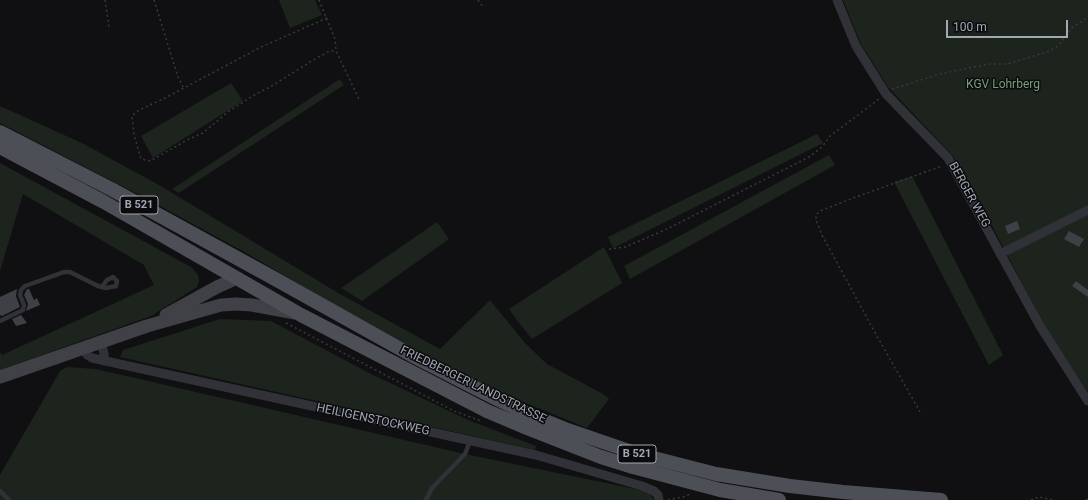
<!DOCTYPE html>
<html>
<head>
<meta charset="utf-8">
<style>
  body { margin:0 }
  #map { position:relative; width:1088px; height:500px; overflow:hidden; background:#101012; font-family:Roboto,sans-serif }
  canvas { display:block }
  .scale { position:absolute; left:946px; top:20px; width:122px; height:18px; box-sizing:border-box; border:2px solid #a1a7b3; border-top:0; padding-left:5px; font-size:12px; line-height:14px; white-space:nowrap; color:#a1a7b3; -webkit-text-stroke:3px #0b0b0d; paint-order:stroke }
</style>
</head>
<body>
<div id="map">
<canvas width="1088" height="500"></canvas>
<div class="scale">100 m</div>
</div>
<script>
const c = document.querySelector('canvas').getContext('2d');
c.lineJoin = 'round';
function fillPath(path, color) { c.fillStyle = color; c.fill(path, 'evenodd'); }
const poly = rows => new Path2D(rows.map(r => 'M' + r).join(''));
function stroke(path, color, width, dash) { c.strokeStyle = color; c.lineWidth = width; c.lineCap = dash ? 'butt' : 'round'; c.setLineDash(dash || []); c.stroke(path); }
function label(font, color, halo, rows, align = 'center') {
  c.font = font + ' Roboto,sans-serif'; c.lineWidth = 3; c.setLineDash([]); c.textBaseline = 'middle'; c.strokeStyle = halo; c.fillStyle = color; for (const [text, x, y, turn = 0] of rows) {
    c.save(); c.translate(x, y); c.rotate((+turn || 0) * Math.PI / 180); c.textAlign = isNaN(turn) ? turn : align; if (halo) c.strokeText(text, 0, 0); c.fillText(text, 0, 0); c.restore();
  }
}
fillPath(poly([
  [279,0,315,0,322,15,290,28],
  [843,0,1088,0,1088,392,1044,325,979,201,953,156,888,87,861,44],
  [340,79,344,85,179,193,172,189],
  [231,83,243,101,153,158,141,136],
  [0,106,82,143,159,185,340,294,440,349,490,300,525,343,547,364,603,394,609,399,587,428,516,399,473,380,331,303,248,254,149,200,0,123],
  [817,134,823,143,613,248,608,237],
  [829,155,835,165,630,279,624,266],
  [0,163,191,267,198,275,199,281,197,287,151,316,0,370,0,352,2,355,154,285,144,265,23,194,0,271],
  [912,176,1003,355,989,365,894,182],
  [437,222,449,239,362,301,341,288],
  [604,247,622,283,532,339,519,323,509,309],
  [220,319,271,321,369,373,468,420,536,446,535,450,120,357,123,350],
  [67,367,96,369,465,454,645,491,650,494,654,500,0,500,0,475,60,371]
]), '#1c241d');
fillPath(poly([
  [1017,221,1020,229,1008,234,1005,226],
  [1069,231,1084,239,1079,247,1064,239],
  [1076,281,1088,290,1088,297,1072,286],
  [17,289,16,296,20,307,2,316,0,315,0,297],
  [27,289,29,289,34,300,37,298,40,305,26,311,28,304,24,295],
  [21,315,27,323,16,326,12,319]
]), '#3f4045');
stroke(poly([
  [105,0,109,27],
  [154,0,178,77,183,87],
  [319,0,335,39,336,51,359,99],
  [478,0,484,8],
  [327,18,261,47,165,98,139,110,132,116,134,135,141,159,150,161,189,139,203,133,229,111,256,94,270,87,315,59,330,51,336,51],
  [892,89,940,74,988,64,1007,64,1047,52,1058,46,1072,28,1088,17],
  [609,249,625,247,665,230,809,157,822,147,830,136,879,99],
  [286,323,454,411,481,421],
  [920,412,873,329,822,235,816,220,816,215,820,211,856,197,942,166],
  [668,500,687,496,690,493],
  [1031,500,1039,497,1053,500],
  [1086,500,1088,499]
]), '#37393e', 1.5, [2, 3]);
stroke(poly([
  [0,321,23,310,24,305,20,295,21,290,25,286,64,272,70,272,98,286,106,288,116,286,117,281,113,277,107,280,102,287],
  [0,491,9,500],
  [426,500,432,488,465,454,470,441]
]), '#313237', 4.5);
stroke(poly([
  [837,0,856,46,886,94,948,158,1040,326,1088,401],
  [1000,254,1088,210],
  [101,343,104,353,104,361],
  [84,349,87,355,92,358,536,455,642,486,654,491,658,495,659,500]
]), '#313237', 9);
stroke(poly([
  [166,315,217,287,237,278],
  [0,377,147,326,221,305,236,304,252,305,295,313]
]), '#3f4147', 13);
stroke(poly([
  [0,132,113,190,277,280,413,356,491,396,528,414,565,429,638,454,716,474,790,486,843,492,941,500],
  [0,147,104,202,301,315,487,411,527,428,601,457,633,467,720,490,779,500]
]), '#4d4f56', 14);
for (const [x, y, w] of [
  [139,205,38],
  [637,454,38]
]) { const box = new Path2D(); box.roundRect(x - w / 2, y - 9, w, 18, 3); c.fillStyle = '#0b0b0d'; c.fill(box); stroke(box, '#a1a7b3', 1); }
label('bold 11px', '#a1a7b3', null, [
  ["B 521",139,205],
  ["B 521",637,454]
]);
label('12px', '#779f77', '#0b0b0d', [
  ["KGV Lohrberg",1003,85]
]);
label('12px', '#a1a7b3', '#0b0b0d', [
  ["BERGER WEG",969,195,61],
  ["FRIEDBERGER LANDSTRASSE",473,385,26],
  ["HEILIGENSTOCKWEG",373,420,12]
]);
</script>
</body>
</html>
